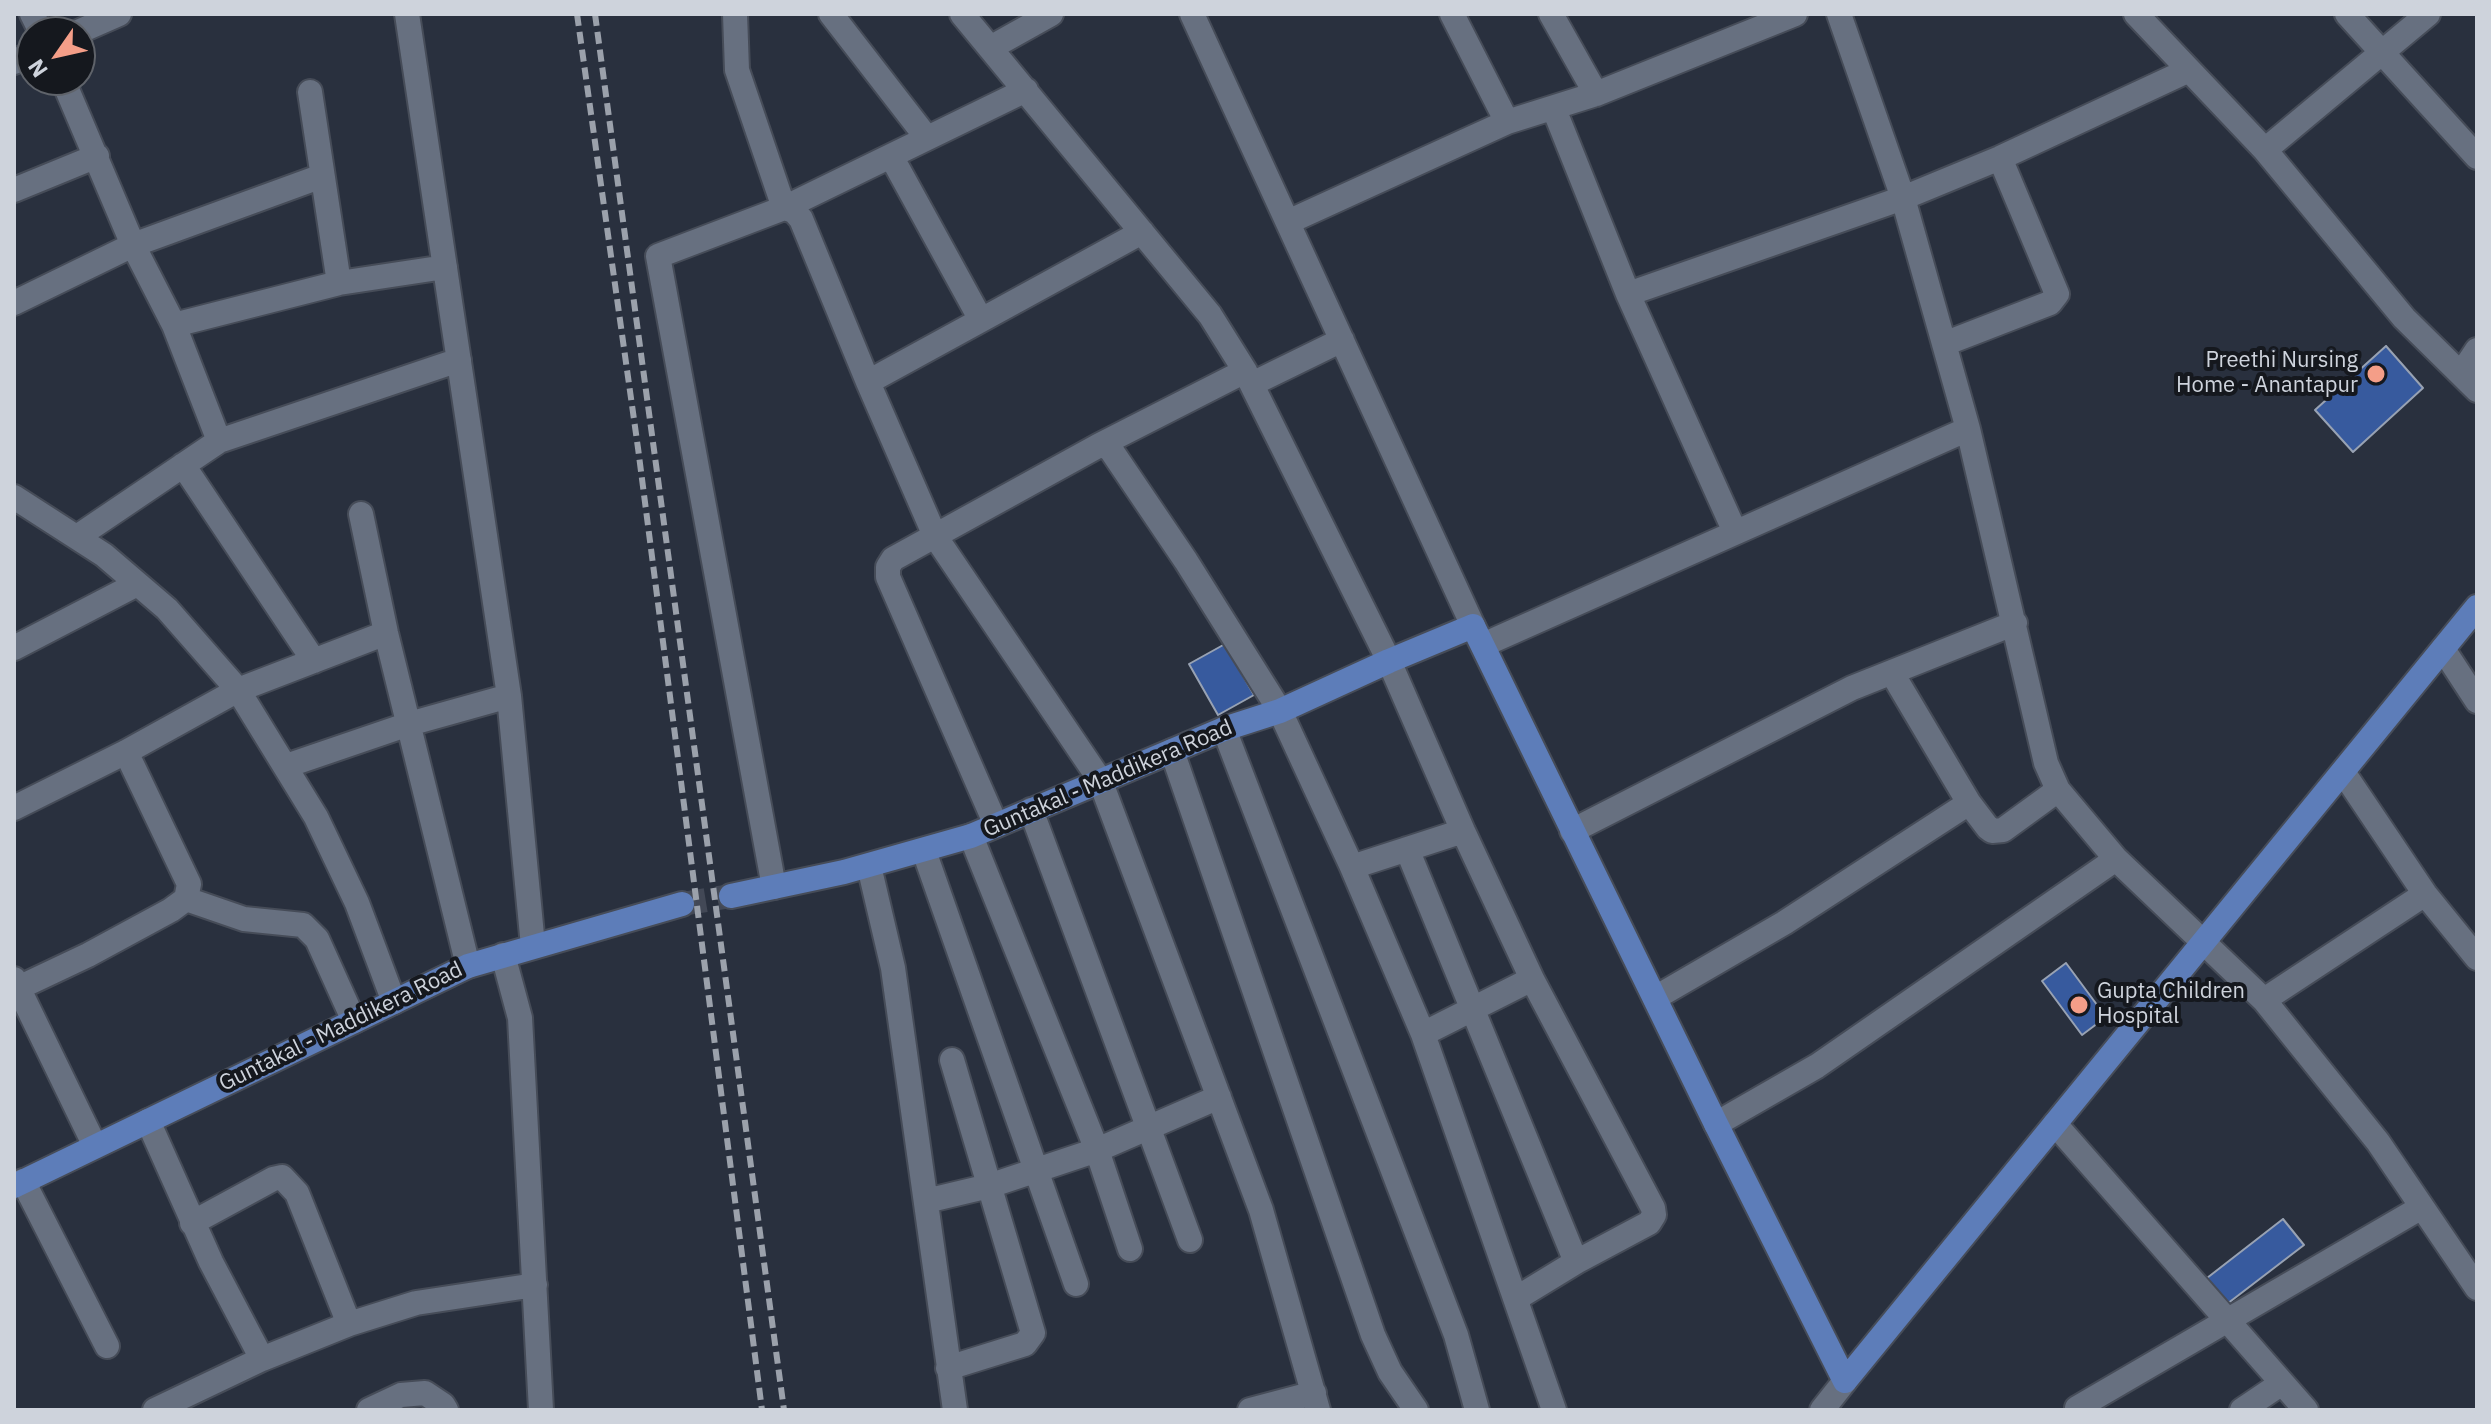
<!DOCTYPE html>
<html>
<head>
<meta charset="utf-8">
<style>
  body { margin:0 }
  #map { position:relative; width:2491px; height:1424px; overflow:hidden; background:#29303e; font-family:"IBM Plex Sans",sans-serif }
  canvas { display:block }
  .frame { position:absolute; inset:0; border:16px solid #ced3dc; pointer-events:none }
  .north { position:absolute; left:16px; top:16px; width:80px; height:80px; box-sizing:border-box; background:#15181e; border:2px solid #5f636a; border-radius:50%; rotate:236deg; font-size:22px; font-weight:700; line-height:32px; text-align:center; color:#ced3dc }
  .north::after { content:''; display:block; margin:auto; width:28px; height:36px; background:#f49e88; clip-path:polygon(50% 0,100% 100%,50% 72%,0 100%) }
</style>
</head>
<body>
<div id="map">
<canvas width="2491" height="1424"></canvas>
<div class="frame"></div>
<div class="north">N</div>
</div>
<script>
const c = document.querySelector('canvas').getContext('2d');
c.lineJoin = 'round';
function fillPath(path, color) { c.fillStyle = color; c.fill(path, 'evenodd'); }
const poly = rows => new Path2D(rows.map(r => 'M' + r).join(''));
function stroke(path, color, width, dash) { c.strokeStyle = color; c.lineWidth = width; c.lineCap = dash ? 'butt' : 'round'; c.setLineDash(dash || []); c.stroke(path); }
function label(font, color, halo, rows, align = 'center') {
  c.font = font + ' "IBM Plex Sans",sans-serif'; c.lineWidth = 8; c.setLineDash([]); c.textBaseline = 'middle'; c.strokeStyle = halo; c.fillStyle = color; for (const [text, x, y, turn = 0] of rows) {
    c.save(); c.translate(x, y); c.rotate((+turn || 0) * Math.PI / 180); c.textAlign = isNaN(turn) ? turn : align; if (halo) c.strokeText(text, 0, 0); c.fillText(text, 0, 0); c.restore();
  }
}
const building = poly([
  [2386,346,2423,388,2353,452,2315,410,2386,346],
  [1225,644,1254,695,1218,715,1189,664,1225,644],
  [2066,963,2106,1017,2082,1035,2042,981,2066,963],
  [2283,1219,2304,1245,2227,1304,2207,1278,2283,1219]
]);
fillPath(building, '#375a9e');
stroke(building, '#98a2b3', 2);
stroke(poly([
  [682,904,731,896]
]), '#424856', 24, [24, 12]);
const minor = poly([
  [32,14,41,32],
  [407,14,509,696,533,946],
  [735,14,737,70,784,208,1026,90],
  [831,14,927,138],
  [962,14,1210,315,1245,371,1389,661,1463,831,1532,979,1653,1208,1654,1215,1649,1223,1576,1262,1517,1298],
  [1192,14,1473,626],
  [1452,14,1507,122],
  [1551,14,1596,94],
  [1839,14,1903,198,1968,429,2046,763,2058,790,2116,859,2264,1000,2378,1142,2477,1288],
  [2136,14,2265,150,2404,318,2477,390],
  [2347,14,2477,157],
  [78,32,119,14],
  [992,47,1051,14],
  [14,62,32,53],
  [63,80,133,245,174,325,219,441,77,537],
  [310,92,339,283],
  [1554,109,1628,294,1735,532],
  [2265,150,2428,14],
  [891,156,981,320],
  [14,190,97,156],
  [1288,222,1507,122,1596,94,1795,14],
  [1628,294,1903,198,2000,158,2189,70],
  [14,303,133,245,322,176],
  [174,325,339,283,445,267],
  [1944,344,2050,303,2057,294,2000,158],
  [2461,374,2477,350],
  [868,382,1142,232],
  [1252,384,1342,340],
  [219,441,459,360],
  [1098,446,1245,371],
  [183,465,314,661],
  [14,497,104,555,167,609,238,690,316,817,357,903,394,1002],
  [361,514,386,633,468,966],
  [1483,645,1968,429],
  [14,648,137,584],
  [2443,649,2477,701],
  [1892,673,1969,803,1988,828,1992,831,2003,830,2058,790],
  [1224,729,1456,1335,1477,1410],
  [1172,751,1373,1335,1390,1372,1416,1410],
  [286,766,409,724,509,696],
  [2343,772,2425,894,2477,958],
  [14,808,126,752,238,690,386,633],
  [1031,810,1190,1240],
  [996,825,888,577,888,567,893,559,1098,446,1105,446,1111,450,1186,561,1280,711,1352,867,1423,1034,1554,1410],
  [1572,831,1852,688,2015,623],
  [971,836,1097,1150,1130,1249],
  [1407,849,1576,1262],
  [924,851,1076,1284],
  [869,866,893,968,955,1410],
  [1352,867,1463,831],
  [774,887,658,256,784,208,794,211,801,219,868,382,935,536,1100,780,1261,1210,1318,1410],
  [186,899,244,919,303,925,317,939,354,1021],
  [503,955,520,1018,541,1410],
  [14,979,95,1146],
  [14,990,88,955,171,910,186,899,189,884,126,752],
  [1655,998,1784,923,1969,803],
  [2264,1000,2425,894],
  [1423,1034,1532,979],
  [148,1121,211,1262,262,1359],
  [1716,1124,1817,1066,2116,859],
  [2055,1124,2306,1410],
  [23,1181,107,1346],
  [926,1201,989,1186,1097,1150,1219,1097],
  [192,1223,273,1179,282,1177,297,1193,349,1324],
  [948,1368,1025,1344,1033,1333,952,1060],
  [2077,1408,2422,1207],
  [155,1410,262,1359,349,1324,416,1303,535,1285],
  [369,1410,401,1395,425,1393,443,1405,446,1410],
  [1250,1410,1314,1393],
  [1822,1410,1845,1381],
  [2242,1410,2282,1383]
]);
const major = poly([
  [731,896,844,872,971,836,1224,729,1280,711,1389,661,1473,626,1716,1124,1845,1381,2477,607],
  [14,1186,468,966,682,904]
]);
stroke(minor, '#464c58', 28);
stroke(major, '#464c58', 28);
stroke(minor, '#677080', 24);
stroke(major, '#5d7db9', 24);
stroke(poly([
  [577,14,638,448,762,1410],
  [595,14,784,1410]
]), '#9ba1ab', 6, [12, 6]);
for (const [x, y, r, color] of [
  [2376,374,10,"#f49e88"],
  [2079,1005,10,"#f49e88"]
]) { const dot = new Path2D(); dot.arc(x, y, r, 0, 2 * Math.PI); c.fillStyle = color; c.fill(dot); stroke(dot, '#15181e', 3); }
label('22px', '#ced3dc', '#15181e', [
  ["Preethi Nursing",2358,361],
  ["Home - Anantapur",2358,386],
  ["Gupta Children",2097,992,"left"],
  ["Hospital",2097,1017,"left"]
], 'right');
label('22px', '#ced3dc', '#15181e', [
  ["Guntakal - Maddikera Road",1108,779,-23],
  ["Guntakal - Maddikera Road",341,1027,-26]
]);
</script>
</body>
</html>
